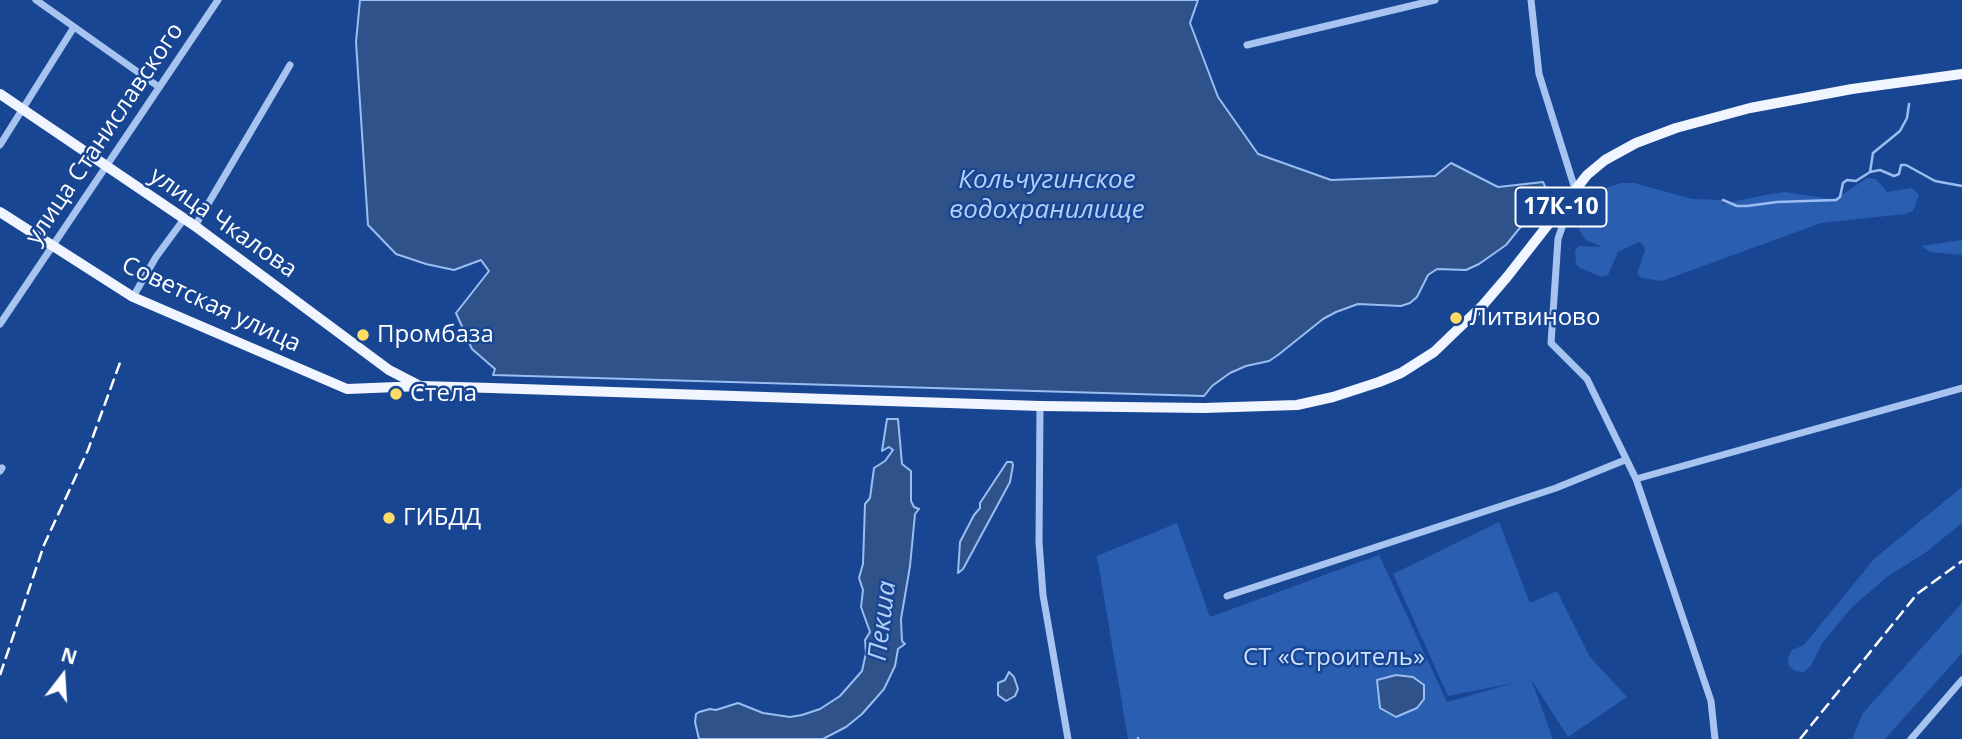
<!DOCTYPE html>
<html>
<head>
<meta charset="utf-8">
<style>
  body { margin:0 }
  #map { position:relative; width:1962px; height:739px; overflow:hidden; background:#184693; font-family:"Open Sans",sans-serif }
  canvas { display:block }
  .north { position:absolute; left:28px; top:641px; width:70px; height:70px; -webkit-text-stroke:5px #184693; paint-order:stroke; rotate:17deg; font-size:19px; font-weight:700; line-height:28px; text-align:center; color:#fff }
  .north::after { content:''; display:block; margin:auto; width:24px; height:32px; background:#fff; clip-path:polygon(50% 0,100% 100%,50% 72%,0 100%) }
</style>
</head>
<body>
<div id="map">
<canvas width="1962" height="739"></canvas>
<div class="north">N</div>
</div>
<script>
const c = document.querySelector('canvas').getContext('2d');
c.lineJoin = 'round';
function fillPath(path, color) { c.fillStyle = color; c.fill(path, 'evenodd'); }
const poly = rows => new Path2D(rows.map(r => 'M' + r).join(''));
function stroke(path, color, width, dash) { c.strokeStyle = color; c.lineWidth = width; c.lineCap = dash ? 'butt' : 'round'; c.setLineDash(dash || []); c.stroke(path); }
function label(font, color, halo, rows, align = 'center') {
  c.font = font + ' "Open Sans",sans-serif'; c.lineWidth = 5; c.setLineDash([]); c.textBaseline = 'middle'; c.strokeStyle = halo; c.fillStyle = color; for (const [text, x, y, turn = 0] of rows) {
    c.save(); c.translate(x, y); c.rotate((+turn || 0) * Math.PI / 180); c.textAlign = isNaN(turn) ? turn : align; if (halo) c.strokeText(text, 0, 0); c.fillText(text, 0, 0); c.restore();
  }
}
fillPath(poly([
  [1867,178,1876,179,1887,192,1912,188,1919,195,1913,211,1905,214,1821,223,1662,281,1641,278,1637,273,1645,251,1643,245,1639,242,1618,252,1608,275,1602,277,1580,268,1576,264,1575,251,1579,246,1602,247,1586,240,1579,230,1580,213,1586,198,1597,191,1621,183,1634,183,1692,199,1723,200,1722,204,1770,194,1786,192,1829,199,1837,198],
  [1962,240,1962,255,1931,252,1921,246],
  [1962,487,1962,523,1925,553,1888,576,1851,608,1821,645,1811,666,1803,672,1795,671,1789,666,1788,658,1792,650,1804,645,1874,559],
  [1499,522,1530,603,1557,591,1590,657,1627,697,1568,737,1531,679,1553,739,1128,739,1097,556,1177,523,1210,617,1379,555,1447,702,1514,683,1448,696,1393,574],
  [1962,603,1962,653,1885,739,1852,739,1863,713]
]), '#2a5eb1');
const water = poly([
  [360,0,1198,0,1190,23,1218,97,1258,154,1331,180,1435,176,1451,163,1498,187,1543,182,1548,193,1506,245,1479,264,1466,270,1437,269,1428,275,1417,297,1410,303,1401,306,1358,304,1336,312,1323,319,1278,355,1269,361,1246,366,1230,373,1212,386,1204,396,493,375,495,369,472,349,456,313,489,271,481,260,454,270,426,264,396,254,368,225,356,42,360,0],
  [887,419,898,419,902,464,911,471,911,501,914,507,919,509,915,514,910,566,901,619,902,641,905,644,898,649,895,666,884,689,862,714,846,727,823,739,699,739,695,722,696,714,699,712,710,709,716,710,738,703,763,713,790,717,802,715,820,709,840,696,862,671,866,653,865,640,870,632,861,607,863,590,859,578,863,564,865,504,870,498,874,468,885,461,893,450,889,447,882,451,887,419],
  [1007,462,1012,462,1013,465,1010,482,963,569,958,573,960,542,974,515,980,508,980,503,1007,462],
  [1009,672,1014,677,1018,689,1015,696,1006,701,998,695,998,683,1005,680,1009,672],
  [1396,675,1413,677,1424,685,1424,699,1417,708,1396,717,1380,708,1377,680,1396,675]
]);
fillPath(water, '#30528b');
stroke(water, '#9abdf2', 2);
stroke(poly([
  [1870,172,1880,170,1894,176,1899,174,1901,165,1906,165,1935,181,1962,186],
  [1723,200,1737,206,1747,206,1777,202,1836,200,1840,197,1843,183,1847,180,1856,181,1870,172,1873,153,1900,131,1907,118,1909,104],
  [1138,738,1138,739]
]), '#9abdf2', 2.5);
stroke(poly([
  [36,0,159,87],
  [1531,0,1539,74,1575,189,1558,239,1551,343,1587,379,1636,479,1711,701,1715,739],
  [1247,45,1435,0],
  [0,145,74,27],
  [195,226,290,65],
  [133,297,156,257,184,219],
  [0,324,218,0],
  [1040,406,1039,542,1043,595,1068,739],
  [0,471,2,468],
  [1636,479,1962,388],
  [1227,596,1556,488,1625,460],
  [1911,739,1962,680]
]), '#a7c4f0', 7);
stroke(poly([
  [0,94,195,226,389,370,418,385],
  [0,212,133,297,347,389,421,386,491,388,1040,406,1204,408,1297,405,1333,397,1379,382,1401,373,1434,352,1483,305,1507,277,1587,175,1605,160,1636,143,1676,128,1750,108,1852,89,1962,74]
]), '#f0f5ff', 10);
stroke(poly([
  [0,675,44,545,88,450,121,360],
  [1800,739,1917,594,1962,561]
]), '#fff', 2.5, [12, 5]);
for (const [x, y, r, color] of [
  [1456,318,7,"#ffdc66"],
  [363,335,7,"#ffdc66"],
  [396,394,7,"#ffdc66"],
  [389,518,7,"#ffdc66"]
]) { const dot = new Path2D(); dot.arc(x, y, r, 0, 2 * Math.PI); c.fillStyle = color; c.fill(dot); stroke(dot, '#184693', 2.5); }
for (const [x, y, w] of [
  [1561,207,91]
]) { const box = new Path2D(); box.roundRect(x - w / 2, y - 19.5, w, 39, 5); c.fillStyle = '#184693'; c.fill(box); stroke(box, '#fff', 2); }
label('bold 23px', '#fff', null, [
  ["17К-10",1561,207]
]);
label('24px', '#fff', '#184693', [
  ["улица Станиславского",105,134,-56],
  ["улица Чкалова",223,223,35],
  ["Советская улица",211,305,25]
]);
label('24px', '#fff', '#184693', [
  ["Литвиново",1470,318],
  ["Промбаза",377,335],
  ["Стела",410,394],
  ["ГИБДД",403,518]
], 'left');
label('24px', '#cee0fb', '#184693', [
  ["СТ «Строитель»",1334,658]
]);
label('italic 26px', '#b3cef7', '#184693', [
  ["Кольчугинское",1047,181],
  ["водохранилище",1047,211],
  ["Пекша",883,621,-83]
]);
</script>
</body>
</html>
